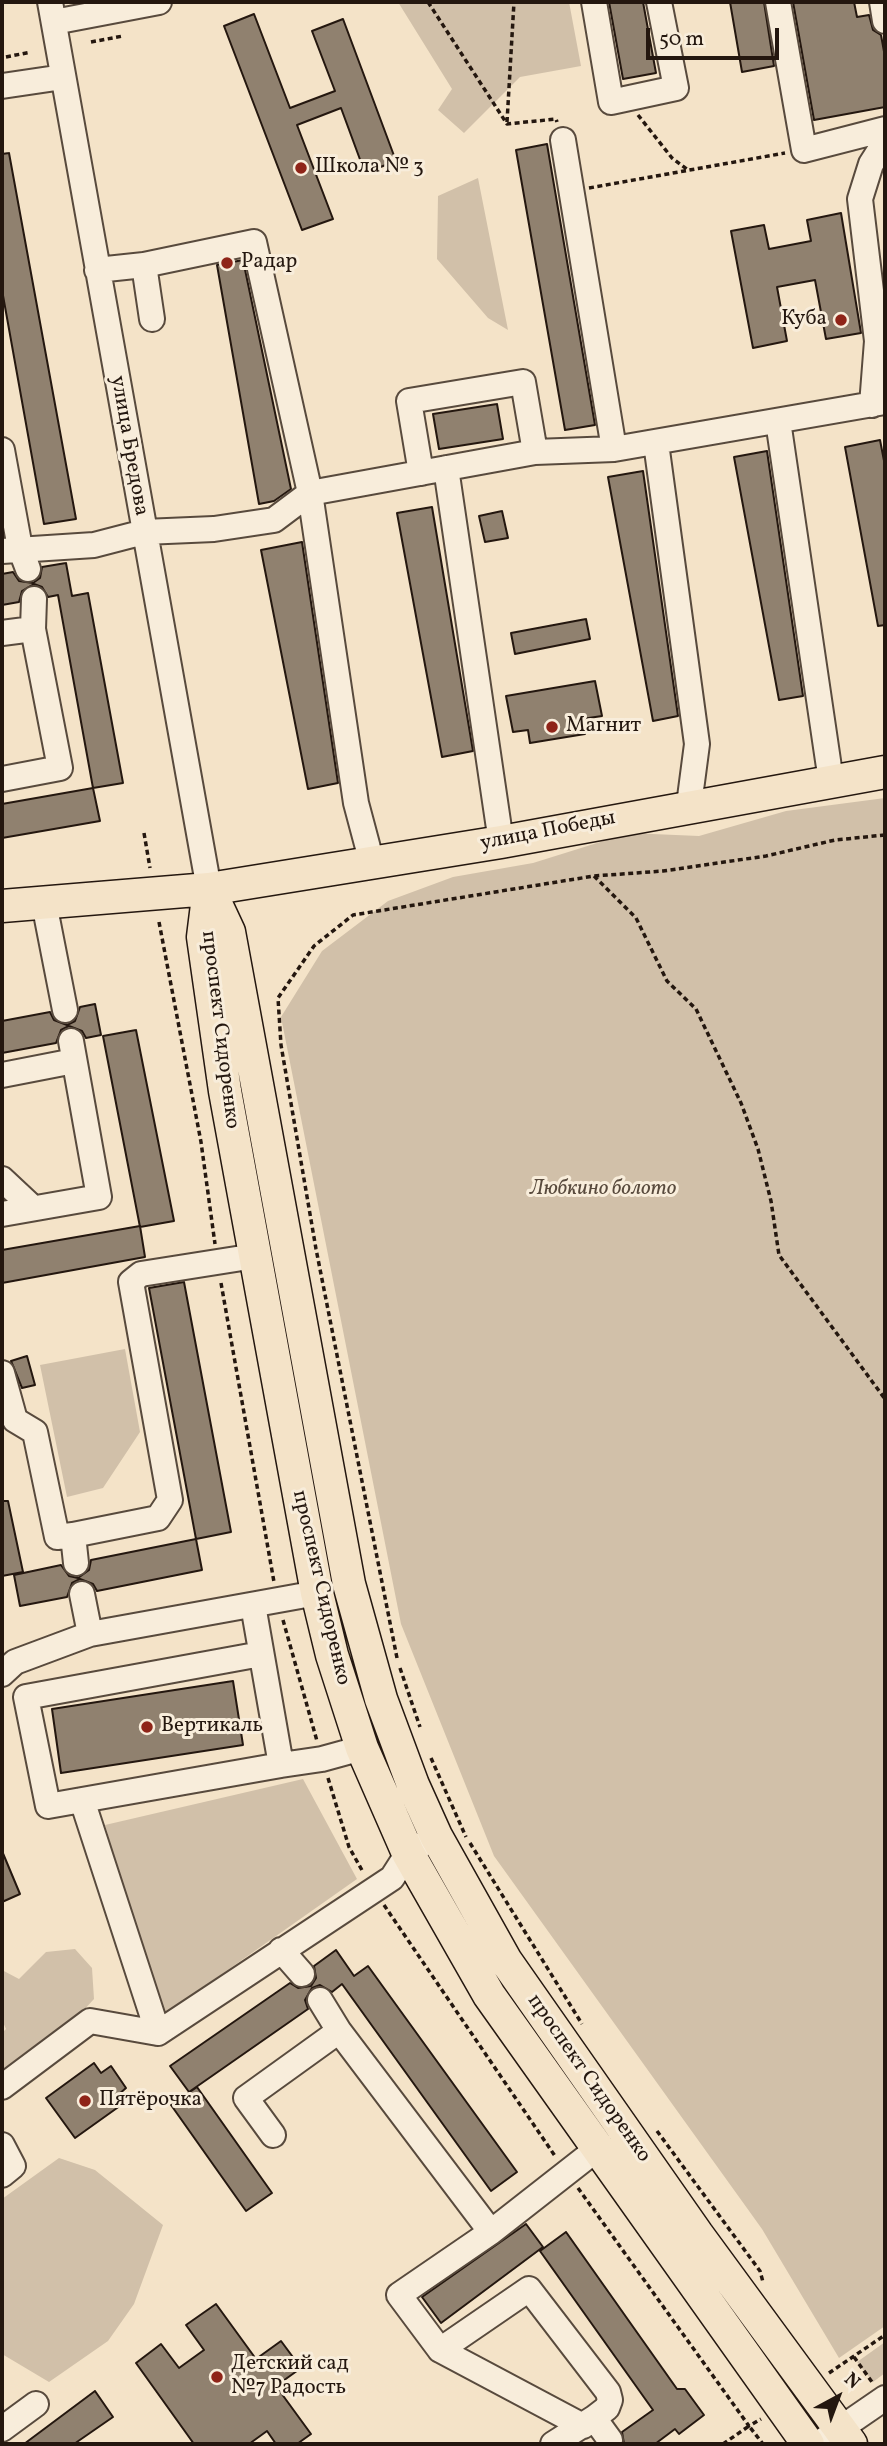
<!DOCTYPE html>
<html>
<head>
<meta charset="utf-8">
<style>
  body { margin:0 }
  #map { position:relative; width:887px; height:2446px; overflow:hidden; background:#f4e3c8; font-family:Vollkorn,serif }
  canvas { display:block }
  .frame { position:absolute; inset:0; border:4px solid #24170f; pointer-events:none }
  .north { position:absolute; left:803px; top:2362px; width:70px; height:70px; -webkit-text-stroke:5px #f8eddb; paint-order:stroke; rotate:41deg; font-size:19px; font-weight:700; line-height:28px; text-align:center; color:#24170f }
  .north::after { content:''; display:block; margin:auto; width:24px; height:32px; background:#24170f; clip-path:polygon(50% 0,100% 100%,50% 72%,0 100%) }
  .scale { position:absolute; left:646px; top:28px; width:133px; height:32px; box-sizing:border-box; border:4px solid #24170f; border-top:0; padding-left:9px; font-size:21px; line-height:24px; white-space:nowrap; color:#24170f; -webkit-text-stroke:5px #f8eddb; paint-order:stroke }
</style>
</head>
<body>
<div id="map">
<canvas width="887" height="2446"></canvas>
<div class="frame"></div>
<div class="north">N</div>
<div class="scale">50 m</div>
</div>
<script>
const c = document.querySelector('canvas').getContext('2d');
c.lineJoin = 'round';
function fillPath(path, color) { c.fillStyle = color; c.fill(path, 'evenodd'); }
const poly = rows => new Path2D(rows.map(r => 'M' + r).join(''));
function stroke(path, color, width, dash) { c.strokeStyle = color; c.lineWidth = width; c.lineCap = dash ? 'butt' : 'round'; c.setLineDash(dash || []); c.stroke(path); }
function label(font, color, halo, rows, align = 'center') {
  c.font = font + ' Vollkorn,serif'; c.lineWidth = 6; c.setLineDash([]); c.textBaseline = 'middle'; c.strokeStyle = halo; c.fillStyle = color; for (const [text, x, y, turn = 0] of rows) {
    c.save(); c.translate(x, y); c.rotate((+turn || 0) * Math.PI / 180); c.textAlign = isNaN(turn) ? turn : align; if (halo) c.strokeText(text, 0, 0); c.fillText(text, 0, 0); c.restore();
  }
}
fillPath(poly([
  [398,2,569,2,581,66,520,77,464,133,438,110,452,89],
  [478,178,508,330,488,318,437,259,438,196],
  [885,798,885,2326,839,2358,762,2229,494,1856,401,1624,281,1017,322,951,388,901,453,877,533,863,629,833,699,836,786,811],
  [125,1349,140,1432,103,1488,67,1497,40,1365],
  [303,1779,357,1879,161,2017,105,1825],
  [75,1949,92,1968,94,1999,68,2027,2,2077,2,2033,6,2029,2,2020,2,1970,19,1979,46,1952],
  [59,2158,95,2170,163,2225,134,2304,108,2341,49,2382,2,2354,2,2199],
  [885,2342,885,2373,873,2382,857,2362]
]), '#d1c0a9');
const building = poly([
  [609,2,643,2,656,73,623,79,609,2],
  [730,2,764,2,774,66,742,72,730,2],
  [793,2,854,2,857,17,869,15,873,30,881,35,885,57,885,107,814,120,793,2],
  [254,14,290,108,335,91,312,31,343,19,396,161,365,173,341,108,297,125,333,219,302,230,224,26,254,14],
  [547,144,595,425,565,430,516,150,547,144],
  [9,153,76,519,44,524,2,290,2,154,9,153],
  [841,213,861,333,826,339,815,280,777,287,787,341,753,348,731,231,764,225,769,249,811,241,807,220,841,213],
  [243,260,291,489,274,501,259,504,217,265,243,260],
  [497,404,503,439,439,449,433,414,497,404],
  [880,440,885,466,885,625,878,626,845,447,880,440],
  [767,451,803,696,779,700,734,457,767,451],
  [643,471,678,716,653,721,608,477,643,471],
  [432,507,473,751,442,757,397,513,432,507],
  [502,511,508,538,485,542,479,516,502,511],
  [302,542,338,783,308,789,261,550,302,542],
  [66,563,72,596,88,593,123,783,93,788,58,595,48,597,42,587,34,584,22,591,19,602,2,605,2,574,13,572,19,581,33,583,40,578,42,567,66,563],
  [586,619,590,639,515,654,511,633,586,619],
  [595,681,602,716,582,719,585,734,530,743,528,730,513,732,506,696,595,681],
  [93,788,100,821,2,838,2,804,93,788],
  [95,1004,101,1035,86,1038,82,1031,69,1026,61,1030,56,1043,2,1053,2,1021,50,1012,54,1020,67,1025,75,1021,80,1007,95,1004],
  [136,1030,174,1221,140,1227,103,1036,136,1030],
  [140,1226,145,1257,2,1283,2,1250,140,1226],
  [184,1282,231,1532,196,1539,149,1288,184,1282],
  [27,1356,35,1385,22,1388,11,1361,27,1356],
  [2,1501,8,1501,23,1572,2,1576,2,1501],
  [196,1539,202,1570,97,1591,93,1584,80,1579,72,1583,67,1597,20,1606,14,1575,61,1565,69,1576,78,1578,89,1570,91,1560,196,1539],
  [233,1681,243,1745,61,1773,52,1709,233,1681],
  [2,1851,20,1894,2,1902,2,1851],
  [336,1950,354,1976,368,1966,517,2172,491,2191,342,1984,332,1992,320,1985,312,1988,305,2000,308,2009,189,2092,170,2066,290,1983,298,1988,311,1986,316,1978,314,1966,336,1950],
  [94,2063,101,2073,111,2066,126,2088,118,2095,124,2103,75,2138,46,2098,94,2063],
  [197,2087,272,2193,246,2211,171,2105,197,2087],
  [526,2224,543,2247,441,2323,422,2297,526,2224],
  [566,2232,677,2389,685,2389,704,2415,679,2434,675,2429,655,2444,624,2444,622,2432,653,2410,540,2251,566,2232],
  [216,2304,256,2359,281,2341,301,2368,276,2386,311,2434,297,2444,276,2444,267,2431,249,2444,194,2444,136,2363,161,2344,179,2368,204,2350,186,2325,216,2304],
  [95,2391,113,2417,74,2444,24,2444,95,2391]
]);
fillPath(building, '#90816f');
stroke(building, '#24170f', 2);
const minor = poly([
  [50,2,209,889],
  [594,2,611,102,676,88,659,2],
  [778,2,804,150,885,129],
  [882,2,885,21],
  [54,22,159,2],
  [2,86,63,77],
  [563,140,614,449],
  [144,265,152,319],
  [97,270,144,265,254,242,310,493,356,803,372,863],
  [872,405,877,341,860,199,871,164,885,142],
  [778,421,831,781],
  [656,443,697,744,689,805],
  [2,450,20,548,28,569],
  [446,468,501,842],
  [421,473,409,401,523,382,535,452],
  [2,551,94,545,144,532,214,529,274,520,310,493,535,452,614,449,885,402],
  [2,633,33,629],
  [2,779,60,768,33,629,34,599],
  [44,903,65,1010],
  [2,1075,74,1061],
  [2,1179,33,1208],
  [2,1214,99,1197,71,1041],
  [2,1373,15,1420,35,1432,57,1537,73,1535,76,1563],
  [73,1535,158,1518,170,1500,131,1282,141,1274,255,1256],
  [82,1594,90,1634],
  [253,1605,281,1765,322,1759,362,1748],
  [2,1674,15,1662,90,1634,317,1593],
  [82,1800,48,1806,26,1697,261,1654],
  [281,1950,302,1974],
  [339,2031,491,2232],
  [158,2033,82,1800,281,1765],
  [2,2087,90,2021,158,2033,392,1878,408,1853,421,1845],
  [273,2135,246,2098,339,2031,320,2000],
  [2,2145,13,2166,2,2175],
  [440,2350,529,2289,608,2392,610,2400,607,2408,594,2418],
  [583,2426,440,2350,399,2295,491,2232,597,2149],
  [2,2429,36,2404],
  [553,2444,594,2418,610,2440],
  [818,2444,885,2398]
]);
const major = poly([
  [209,889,229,932,349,1584,381,1699,413,1785,436,1836,506,1961,697,2234,851,2444],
  [209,889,203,937,225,1091,317,1593,332,1655,362,1748,408,1853,489,1995,808,2444],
  [2,906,209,889,501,842,885,772]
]);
stroke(minor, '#584a3d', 28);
stroke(major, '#24170f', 35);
stroke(poly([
  [428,2,507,124,556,119,557,122],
  [91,42,123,36],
  [6,57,31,52],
  [638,115,672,158,688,170],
  [507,122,514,2],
  [589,188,785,153],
  [144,833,150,868],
  [594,876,636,918,667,981,696,1009,741,1103,758,1149,771,1201,779,1255,885,1399],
  [159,922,201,1142,215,1244],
  [221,1283,274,1582],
  [283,1620,317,1741],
  [397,1658,316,1249,281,1045,278,998,314,946,353,915,594,876,663,871,766,856,835,840,885,835],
  [400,1668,420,1727],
  [431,1758,466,1837],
  [328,1778,349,1847,363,1872],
  [470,1843,582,2024],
  [384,1905,555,2156],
  [657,2131,760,2271,763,2282],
  [578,2188,749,2426,761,2419],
  [854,2357,872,2382],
  [829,2373,885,2335],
  [723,2444,749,2426,763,2444]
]), '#24170f', 3.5, [5, 3.5]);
stroke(minor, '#f8eddb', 24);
stroke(major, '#f4e3c8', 32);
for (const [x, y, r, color] of [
  [301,168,7,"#8f2418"],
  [227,263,7,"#8f2418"],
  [841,320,7,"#8f2418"],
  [552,727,7,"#8f2418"],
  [147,1727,7,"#8f2418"],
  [85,2101,7,"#8f2418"],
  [217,2377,7,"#8f2418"]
]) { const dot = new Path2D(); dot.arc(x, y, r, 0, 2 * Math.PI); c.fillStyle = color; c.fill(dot); stroke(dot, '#f8eddb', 2.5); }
label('21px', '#24170f', '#f8eddb', [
  ["Школа № 3",315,168],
  ["Радар",241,263],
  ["Куба",827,320,"right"],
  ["Магнит",566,727],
  ["Вертикаль",161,1727],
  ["Пятёрочка",99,2101],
  ["Детский сад",231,2365],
  ["№7 Радость",231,2389]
], 'left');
label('21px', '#24170f', '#f8eddb', [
  ["улица Бредова",128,446,80],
  ["улица Победы",548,832,-11],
  ["проспект Сидоренко",219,1030,83],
  ["проспект Сидоренко",320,1588,77],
  ["проспект Сидоренко",588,2079,55]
]);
label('italic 21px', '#584a3d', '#f8eddb', [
  ["Любкино болото",603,1190]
]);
</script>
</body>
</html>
